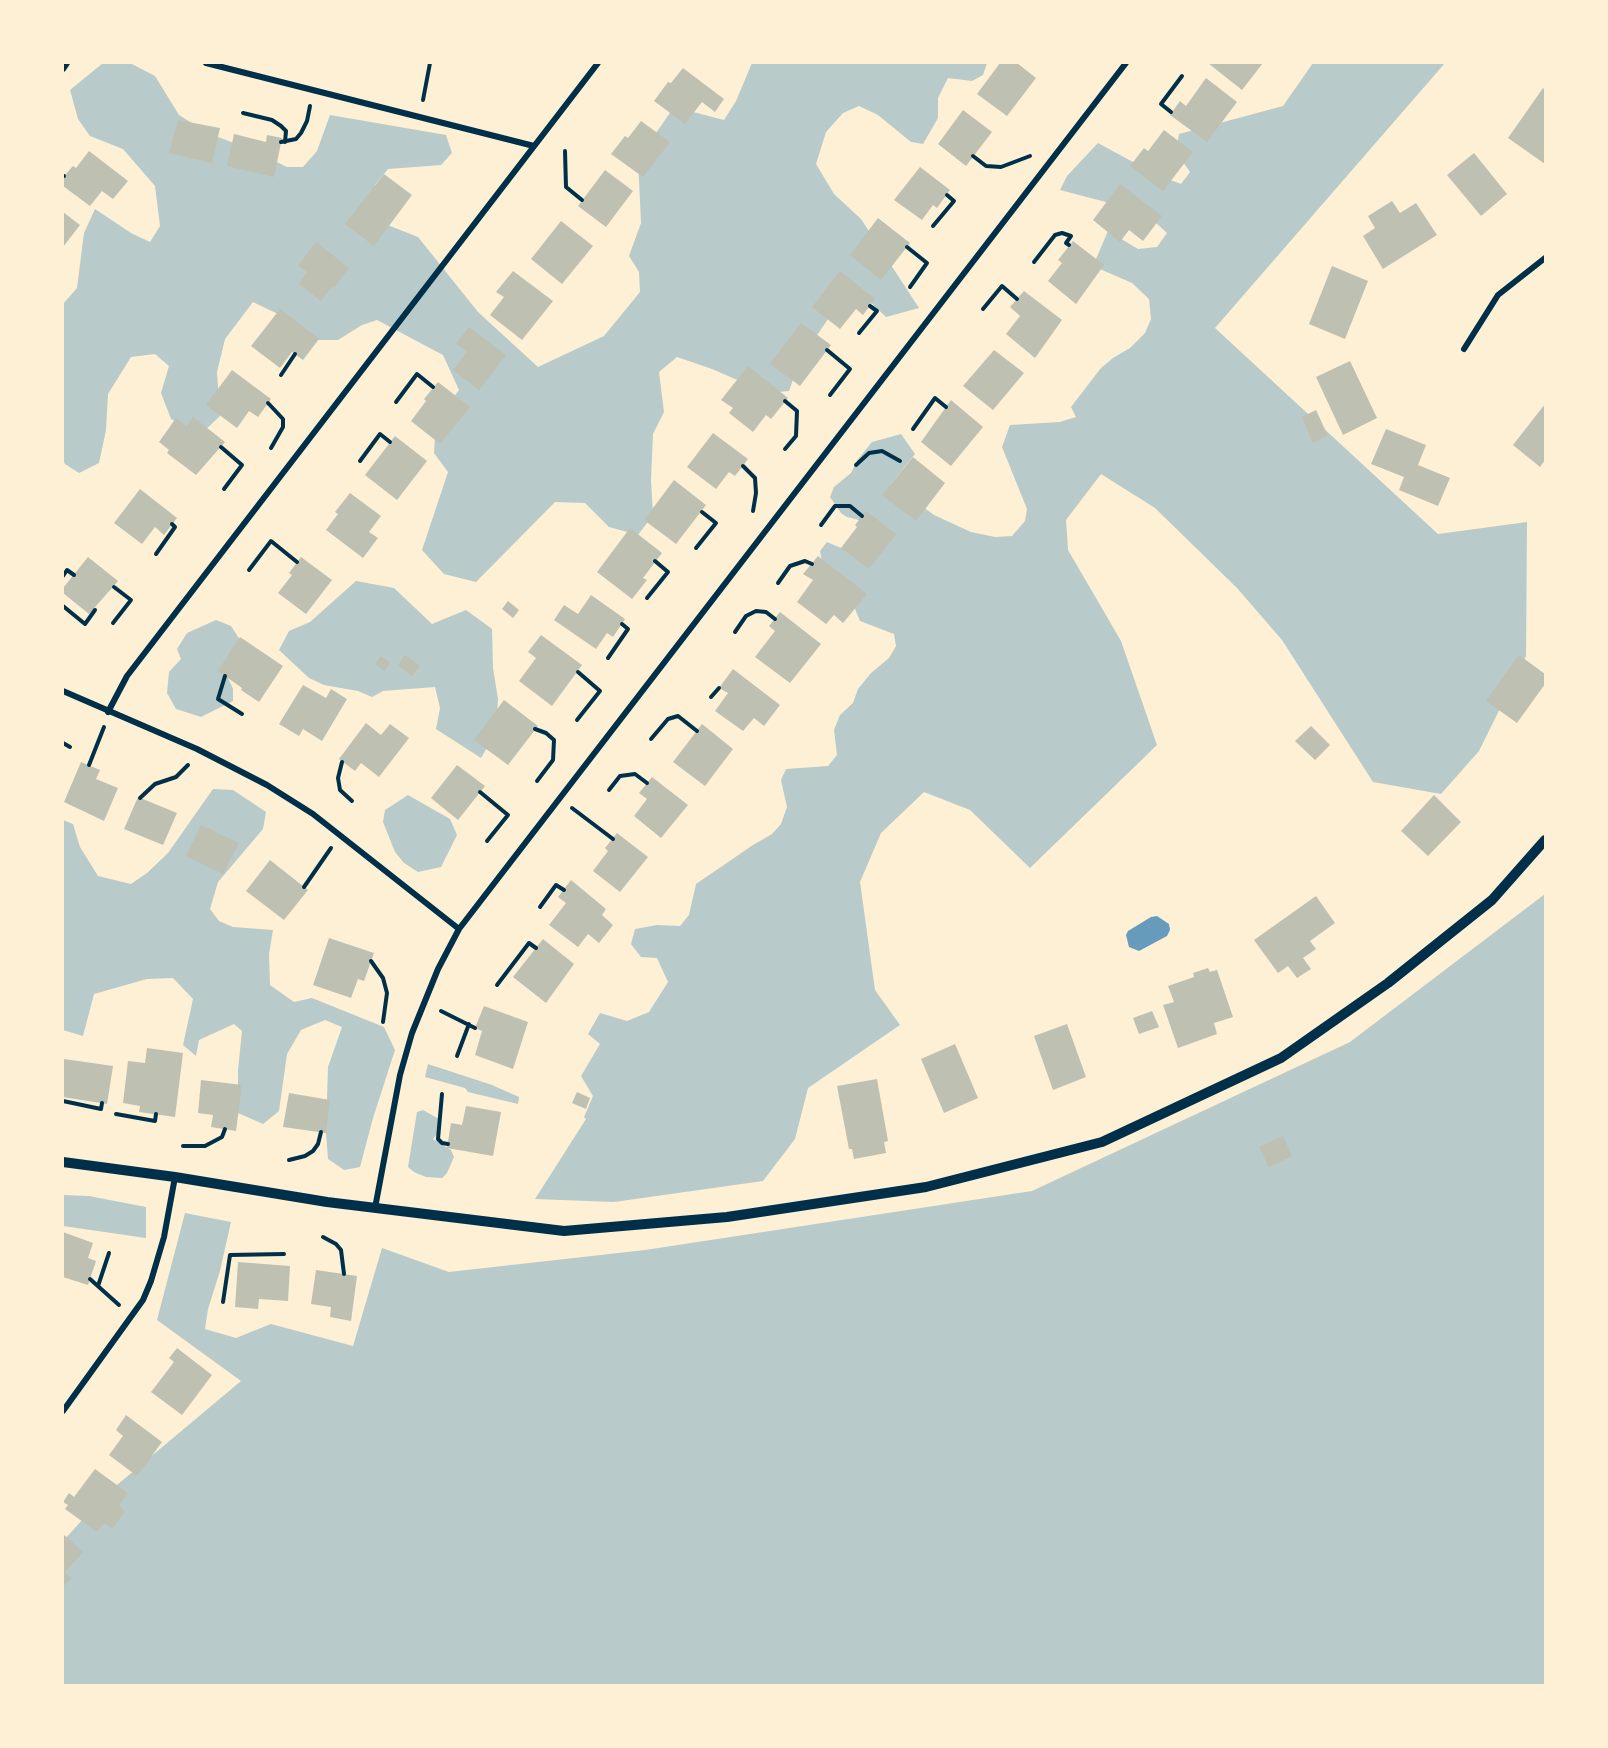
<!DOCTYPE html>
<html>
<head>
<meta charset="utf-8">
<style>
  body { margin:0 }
  #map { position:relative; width:1608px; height:1748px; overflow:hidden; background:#fdf0d5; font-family:"Libre Baskerville",serif }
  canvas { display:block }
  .frame { position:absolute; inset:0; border:64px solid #fdf0d5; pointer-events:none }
</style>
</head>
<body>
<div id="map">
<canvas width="1608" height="1748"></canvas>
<div class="frame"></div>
</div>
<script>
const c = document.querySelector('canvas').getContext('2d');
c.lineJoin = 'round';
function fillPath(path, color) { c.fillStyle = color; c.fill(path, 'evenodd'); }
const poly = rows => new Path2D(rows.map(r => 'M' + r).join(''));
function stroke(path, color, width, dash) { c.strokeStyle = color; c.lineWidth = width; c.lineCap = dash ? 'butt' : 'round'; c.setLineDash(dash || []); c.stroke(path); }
fillPath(poly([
  [103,63,130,63,155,76,179,115,208,133,254,151,287,167,303,167,317,151,330,115,446,135,452,153,441,165,388,169,375,185,385,224,418,237,478,312,538,367,604,336,640,292,639,272,629,256,641,223,638,159,674,107,724,120,736,101,752,63,987,63,983,75,972,81,948,78,938,98,938,118,923,144,911,142,878,115,859,106,843,113,826,132,816,164,834,194,861,219,919,308,886,317,863,295,834,310,799,362,789,391,767,393,712,369,677,357,659,372,664,412,653,434,651,480,653,515,638,535,609,527,585,503,555,502,476,582,444,574,422,550,448,472,434,453,436,421,459,390,443,355,377,320,362,325,338,340,310,340,280,315,253,302,225,339,217,372,220,416,202,433,171,419,161,393,169,366,155,354,131,357,108,394,106,430,99,463,79,473,65,464,63,460,63,304,77,288,84,233,95,209,131,233,150,242,160,226,155,186,123,149,90,136,78,119,70,90],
  [1313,63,1445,63,1215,328,1438,534,1527,522,1526,656,1479,751,1441,794,1373,782,1282,640,1237,588,1155,508,1101,474,1066,520,1068,550,1121,641,1157,745,1030,868,970,810,924,792,881,833,860,882,875,990,900,1025,808,1088,795,1139,763,1181,614,1202,535,1199,586,1119,584,1117,593,1096,581,1076,600,1044,588,1034,600,1013,627,1021,649,1012,668,982,657,958,641,957,631,944,635,929,657,925,680,926,689,915,696,884,753,845,772,834,781,824,787,807,781,780,786,769,828,766,837,755,834,730,840,715,853,703,858,689,871,673,889,658,896,646,894,634,860,621,848,592,823,566,820,551,827,542,841,548,889,535,886,527,847,517,841,513,830,497,834,487,851,473,858,459,872,442,901,434,915,454,891,484,934,515,971,532,995,537,1012,536,1025,521,1027,509,1002,447,1010,425,1060,422,1076,417,1071,407,1101,368,1113,358,1130,348,1145,333,1151,319,1149,299,1132,283,1093,266,1108,231,1138,249,1157,247,1167,233,1144,212,1060,190,1067,176,1098,143,1155,174,1181,184,1190,172,1176,152,1179,134,1283,106],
  [356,581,394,588,432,624,466,610,492,629,493,668,498,699,496,732,481,758,436,729,440,708,435,687,383,691,372,697,358,691,324,685,309,678,279,650,289,631,310,622],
  [216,620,231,626,246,649,228,678,233,689,233,701,201,717,176,709,167,693,169,672,181,659,177,649,187,633],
  [213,789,233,790,266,812,263,829,218,882,210,909,219,921,233,927,273,930,269,954,270,985,294,1002,312,998,384,1027,395,1050,373,1118,360,1167,344,1170,328,1159,326,1133,328,1067,342,1027,325,1020,301,1030,287,1054,279,1111,263,1124,238,1113,238,1070,242,1031,234,1024,199,1040,196,1056,183,1045,193,999,173,978,147,979,94,994,83,1036,63,1030,63,820,73,824,80,847,98,876,131,884,147,873,168,853],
  [408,795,450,819,457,835,441,867,418,872,404,863,395,852,383,822,385,810],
  [1545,894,1545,1685,63,1685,63,1541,105,1495,241,1381,157,1320,185,1213,231,1222,220,1271,208,1309,205,1329,236,1338,271,1324,353,1346,382,1248,449,1272,645,1250,1032,1191,1350,1042],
  [428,1064,492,1085,519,1097,518,1104,468,1092,465,1088,425,1077],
  [423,1110,439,1119,437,1134,433,1139,451,1150,454,1157,447,1173,442,1178,426,1177,414,1172,408,1167,417,1112],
  [63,1195,89,1196,146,1207,146,1238,63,1226]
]), '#b9caca');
fillPath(poly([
  [1157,916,1169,924,1170,930,1167,936,1139,951,1129,947,1126,935,1128,931,1151,917]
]), '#669bbc');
fillPath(poly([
  [1000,63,1017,63,1036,78,1007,116,977,94],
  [1208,63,1263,63,1242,90],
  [683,68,724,99,715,112,702,102,685,124,654,101,668,82,671,83],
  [1206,78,1237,102,1207,142,1170,115,1180,101,1186,106],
  [1543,88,1545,90,1545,164,1508,138],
  [963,110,992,132,966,166,938,144],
  [178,120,220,128,212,163,169,153],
  [641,121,670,142,643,177,611,154,625,136,628,138],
  [1164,130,1193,152,1163,191,1130,166,1144,148,1148,151],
  [234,134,266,142,267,135,282,138,274,177,227,166],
  [89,151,128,181,113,199,102,191,90,206,63,186,64,176,73,166,76,168],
  [1474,153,1507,194,1481,216,1447,175],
  [920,167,950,190,937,208,933,205,922,220,894,200],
  [605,170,633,191,606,227,578,206],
  [384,174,412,195,374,246,345,224],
  [1120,184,1162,216,1143,241,1129,230,1120,242,1093,220],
  [1392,201,1400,213,1416,203,1437,235,1383,269,1363,236,1375,228,1368,216],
  [63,212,80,225,63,247],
  [878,218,910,243,881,280,850,255],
  [561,221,593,246,562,284,531,259],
  [1073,241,1104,265,1076,304,1048,281,1062,263,1058,260],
  [316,242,349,268,334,288,332,286,321,301,299,284,307,272,298,266],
  [1332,266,1368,281,1345,339,1309,324],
  [513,271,553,301,522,340,490,315,504,297,496,292],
  [840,271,875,299,863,315,856,309,840,329,812,307],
  [1024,291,1062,320,1035,358,1006,334,1020,316,1010,307],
  [280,309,319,339,303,360,292,352,280,368,251,346],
  [801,323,831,345,800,386,770,364],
  [469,327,506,355,479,390,453,370,467,352,456,344],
  [994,350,1024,373,993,410,963,386],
  [1350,361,1377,418,1343,435,1316,377],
  [748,366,788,398,771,419,766,415,753,432,729,413,733,408,721,400],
  [232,370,271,399,258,417,249,411,237,428,206,405],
  [438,382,470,407,440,444,411,421,426,401,424,399],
  [951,400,983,427,951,466,921,442],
  [1545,404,1545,460,1540,467,1513,445],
  [1316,410,1328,436,1313,443,1302,417],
  [193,417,225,442,196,475,167,453,169,450,159,442,176,418,187,426],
  [1386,429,1426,445,1418,465,1450,478,1438,506,1399,490,1404,477,1371,464],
  [713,433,748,459,735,476,729,472,716,489,687,467],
  [395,436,427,461,397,500,365,475],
  [913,457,945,483,916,521,882,495],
  [674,480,706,505,676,544,644,520],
  [140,489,177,518,164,535,155,527,142,544,114,523],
  [350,493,381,516,369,532,378,538,363,558,326,530,338,514,335,512],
  [866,511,896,534,869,569,841,548,857,527,855,525],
  [630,528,662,553,643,578,647,580,632,599,597,572],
  [818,556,867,594,843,623,834,615,826,624,797,602,813,580,803,574],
  [88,557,118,581,89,614,63,593,63,588],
  [301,557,332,580,306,614,278,593,292,575,289,573],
  [591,595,625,619,613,637,607,633,596,649,554,620,564,605,578,614],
  [508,601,519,610,513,618,502,609],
  [780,612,821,644,790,683,755,657,775,631,769,626],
  [541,635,582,665,552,706,519,681,536,658,528,652],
  [240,637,283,666,259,702,241,690,242,688,218,671],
  [405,655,420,666,412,676,398,665],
  [1519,655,1545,674,1545,684,1517,723,1486,701],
  [381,656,390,662,385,671,375,664],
  [733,669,780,705,764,726,754,718,743,731,715,711,728,693,719,688],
  [303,685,326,698,331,689,347,699,322,741,303,729,299,736,279,724],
  [504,700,538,726,508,765,474,740],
  [366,723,381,735,390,724,409,738,379,777,361,763,355,771,339,759],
  [702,724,733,749,705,786,673,762],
  [1311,726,1330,745,1315,760,1295,741],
  [81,762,100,770,96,779,118,788,104,821,64,802],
  [457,765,485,786,458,820,431,798],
  [652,777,688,805,661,838,634,816,647,799,639,793],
  [1434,795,1461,822,1428,856,1401,831],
  [138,797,177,813,163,845,124,829],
  [201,825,239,843,223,874,186,856],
  [617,833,648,857,620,892,593,871,608,851,605,848],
  [270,860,308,890,284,920,246,891],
  [571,880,606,909,602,915,613,925,599,943,588,934,578,947,549,925,566,903,558,897],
  [1316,896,1335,923,1310,941,1316,949,1303,958,1311,969,1297,978,1288,966,1278,973,1254,940],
  [329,938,374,953,364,981,358,979,351,998,313,985],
  [543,939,574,964,546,1003,513,977],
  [1208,968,1210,972,1217,970,1233,1017,1214,1023,1217,1034,1178,1048,1163,1005,1174,1002,1168,986,1194,977,1193,973],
  [484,1006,528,1022,513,1069,475,1055,482,1031,475,1028],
  [1152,1011,1159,1027,1139,1034,1133,1018],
  [1067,1024,1086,1077,1053,1090,1034,1036],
  [955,1044,978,1098,944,1113,921,1059],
  [147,1048,183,1053,175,1117,139,1112,140,1106,123,1103,128,1061,145,1063],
  [64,1059,113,1066,107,1104,63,1097],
  [877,1079,888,1141,884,1142,886,1153,854,1159,852,1149,849,1149,837,1086],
  [201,1080,242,1085,236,1131,211,1127,213,1115,198,1113],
  [577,1092,590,1098,586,1109,572,1103],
  [289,1093,330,1100,326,1133,283,1127],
  [466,1106,501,1112,493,1156,447,1148,451,1123,462,1125],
  [1283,1136,1292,1156,1269,1167,1259,1147],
  [63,1232,93,1243,88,1258,96,1261,88,1285,63,1277],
  [238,1262,290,1266,288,1301,259,1299,258,1309,235,1307],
  [316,1270,357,1276,351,1321,330,1317,331,1307,311,1304],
  [177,1348,212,1375,182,1415,151,1392,174,1362,169,1358],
  [126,1415,162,1442,137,1476,109,1455,123,1436,116,1430],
  [95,1469,128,1493,119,1506,125,1511,112,1529,104,1523,97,1532,65,1509,68,1505,63,1502,69,1493,74,1497],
  [63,1534,83,1552,65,1572,71,1578,63,1587]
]), '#bec0b2');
stroke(poly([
  [423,100,430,63],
  [1171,112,1161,104,1182,76],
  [243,113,272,120,281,126,286,131,285,142],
  [281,142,296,139,301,133,307,121,310,106],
  [565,151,566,187,582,200],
  [973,156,986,166,1001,167,1030,156],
  [63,176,64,176],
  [933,226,954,201,947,195],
  [907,247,927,263,910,287],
  [1034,262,1055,235,1062,233,1071,236,1066,243,1069,245],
  [983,309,1002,286,1017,299],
  [859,333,877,311,870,306],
  [827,350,850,369,830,395],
  [281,375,295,354],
  [396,402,417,374,433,387],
  [268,403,283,419,283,427,271,448],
  [913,429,935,398,946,407],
  [221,447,242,465,224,489],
  [785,449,796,436,797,411,785,401],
  [360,461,380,434,390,442],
  [856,465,869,453,882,451,900,461],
  [743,466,755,478,756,493,753,511],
  [821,525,835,506,850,506,862,516],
  [696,548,716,523,702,512],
  [156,554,175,527,172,524],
  [249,570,271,541,297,562],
  [63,576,67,570,74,575],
  [778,583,790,566,805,561,812,564],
  [647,598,668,572,655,561],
  [63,606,85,624,95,610],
  [113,623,131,600,114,587],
  [735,632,746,616,756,611,766,612,775,619],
  [608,658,628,629,622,624],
  [225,676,218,699,242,714],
  [711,697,719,688],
  [577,720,600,691,578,672],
  [535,729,546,733,554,740,553,760,537,781],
  [651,739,668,719,678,716,697,731],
  [63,743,70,747],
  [342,762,338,778,340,790,352,801],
  [89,765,104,727],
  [609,790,620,776,635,774,647,783],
  [480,792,508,815,487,841],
  [140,798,155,784,176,777,188,765],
  [572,808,613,839],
  [304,887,331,848],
  [540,907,556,885,564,890],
  [371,961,383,978,387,993,383,1022],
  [497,985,529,943,536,948],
  [441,1011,475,1028],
  [457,1056,469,1024],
  [442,1094,438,1139,442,1143,448,1144],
  [63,1101,101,1109,102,1103],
  [116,1114,155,1121,156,1114],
  [183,1146,205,1146,222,1137,225,1129],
  [289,1160,305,1156,313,1151,318,1144,321,1132],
  [323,1237,336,1244,341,1250,344,1274],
  [90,1279,119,1305],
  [98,1286,109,1253],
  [223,1302,230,1255,284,1254]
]), '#003049', 4);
stroke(poly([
  [206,63,534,146],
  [63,69,67,63],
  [1464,349,1498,295,1545,258],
  [63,691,197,749,267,785,313,814,459,929],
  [108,712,127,676,598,63],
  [375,1208,400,1075,412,1033,438,969,459,929,1126,63],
  [63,1411,143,1300,151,1281,164,1237,175,1177]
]), '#003049', 6);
stroke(poly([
  [63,1162,175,1177,327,1202,564,1231,727,1217,926,1187,1102,1142,1281,1058,1388,983,1492,900,1545,840]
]), '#003049', 10);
</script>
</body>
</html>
